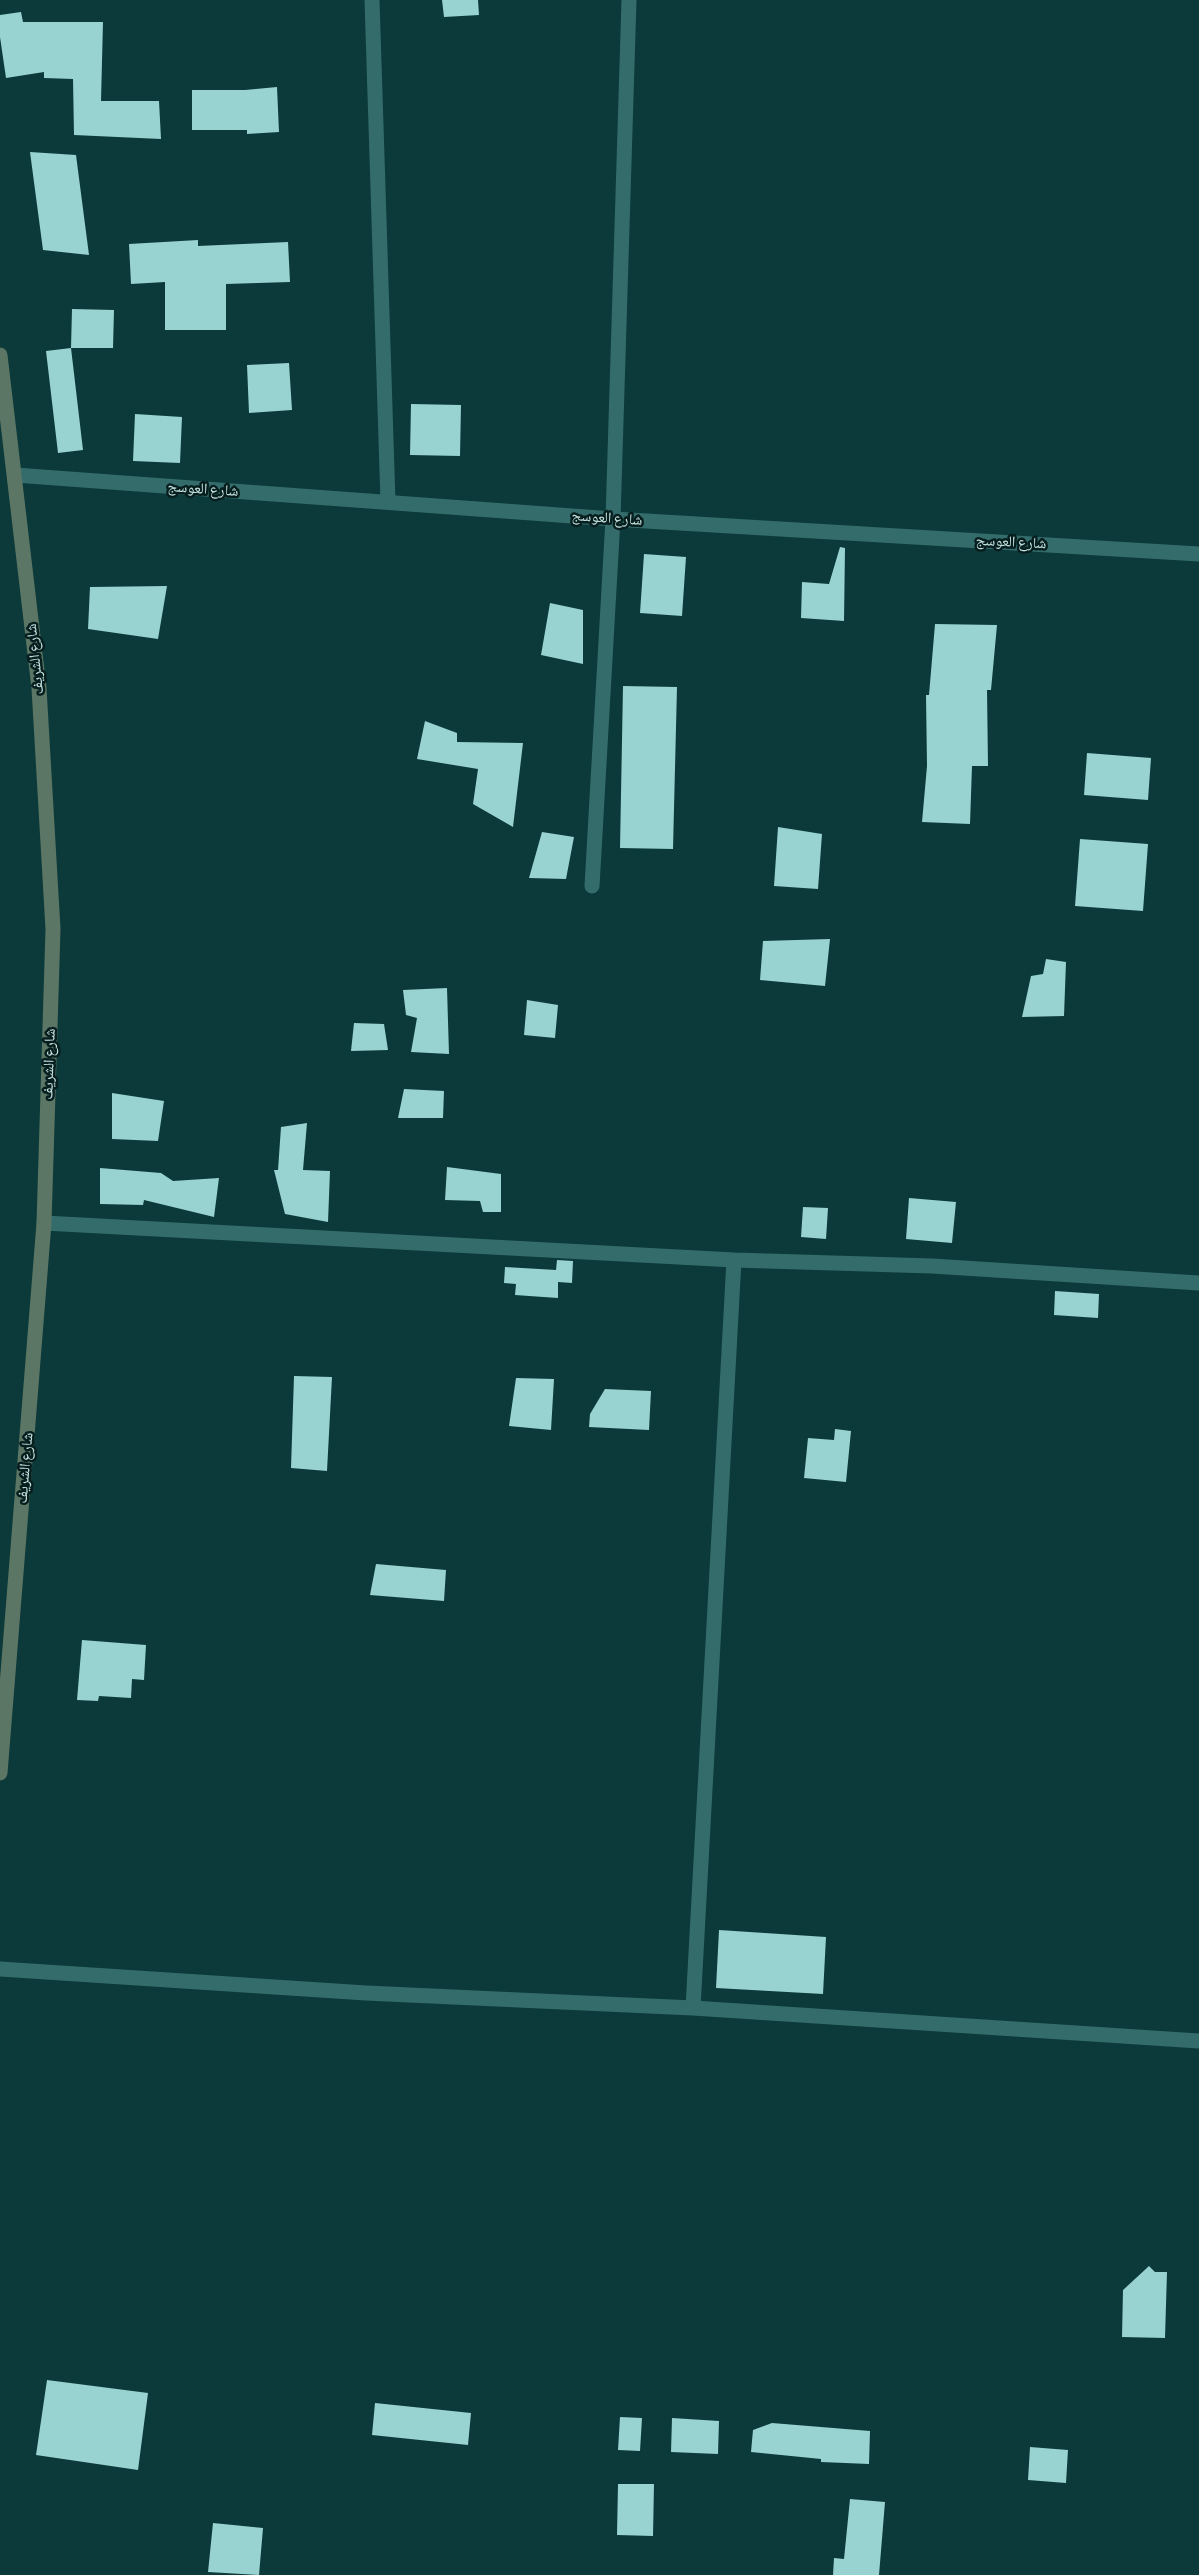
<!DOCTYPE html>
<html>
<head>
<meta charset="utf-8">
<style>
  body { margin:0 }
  canvas { display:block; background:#0c3939 }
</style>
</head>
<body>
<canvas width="1199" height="2575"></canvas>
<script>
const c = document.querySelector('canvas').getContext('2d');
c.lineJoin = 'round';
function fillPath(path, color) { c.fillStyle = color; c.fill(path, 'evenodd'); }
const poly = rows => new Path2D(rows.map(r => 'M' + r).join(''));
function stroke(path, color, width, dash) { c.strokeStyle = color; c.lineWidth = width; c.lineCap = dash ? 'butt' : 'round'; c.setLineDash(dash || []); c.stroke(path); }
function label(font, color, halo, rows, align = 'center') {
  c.font = font + ' "Alegreya Sans","Noto Naskh Arabic",sans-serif'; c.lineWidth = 5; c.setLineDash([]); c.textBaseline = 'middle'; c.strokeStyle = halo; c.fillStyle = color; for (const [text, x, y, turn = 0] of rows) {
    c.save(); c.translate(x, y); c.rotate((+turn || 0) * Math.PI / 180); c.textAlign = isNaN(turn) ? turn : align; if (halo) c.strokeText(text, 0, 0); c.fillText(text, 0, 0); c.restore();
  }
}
fillPath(poly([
  [442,0,478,0,479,15,444,17],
  [21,12,23,22,103,22,101,101,159,101,161,139,74,135,73,79,44,78,44,72,6,78,0,37,0,15],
  [277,87,279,132,247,134,247,130,192,130,192,90,245,90],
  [30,152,76,155,89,255,43,250],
  [198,240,198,246,288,242,290,282,226,284,226,330,165,330,165,282,131,284,129,244],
  [72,309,114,310,113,348,71,348],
  [71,348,83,450,58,453,46,351],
  [289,363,292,410,249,413,247,365],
  [411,404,461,405,460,456,410,455],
  [135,414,182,417,180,463,133,461],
  [840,547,845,548,844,621,801,618,802,582,829,584],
  [644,554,686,557,682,616,640,613],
  [167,586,158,639,88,629,90,587],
  [550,603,583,610,583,664,541,655],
  [935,624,997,625,991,690,987,690,988,766,972,766,970,824,922,822,927,766,926,695,929,695],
  [623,686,677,687,673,849,620,848],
  [425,721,457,733,457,742,523,743,513,827,473,804,478,769,417,759],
  [1087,753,1151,758,1148,800,1084,795],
  [778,827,822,834,818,889,774,886],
  [542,832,574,837,566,879,529,878],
  [1080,839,1148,844,1143,911,1075,906],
  [830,939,825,986,760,980,763,941],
  [1046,959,1066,962,1064,1016,1022,1017,1031,976,1043,974],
  [447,988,449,1054,411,1052,417,1018,406,1015,403,990],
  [527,1000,558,1005,555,1038,524,1035],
  [354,1023,384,1024,388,1050,351,1051],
  [404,1089,444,1091,443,1118,398,1118],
  [112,1093,164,1101,158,1141,112,1139],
  [307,1123,303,1170,330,1171,328,1222,285,1214,274,1170,278,1170,281,1127],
  [447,1167,501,1174,501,1212,483,1212,480,1201,445,1200],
  [100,1168,161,1173,173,1181,219,1178,214,1217,144,1200,143,1205,100,1204],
  [909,1198,956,1202,952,1243,906,1239],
  [803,1207,828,1208,826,1239,801,1237],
  [557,1260,573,1261,572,1283,558,1282,558,1298,515,1295,516,1284,504,1283,505,1267,556,1270],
  [1055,1291,1099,1294,1098,1318,1054,1315],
  [294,1376,332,1377,327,1471,291,1468],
  [516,1378,554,1379,551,1430,509,1426],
  [605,1389,651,1391,649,1430,589,1427,590,1414],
  [835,1429,851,1431,846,1482,804,1478,808,1438,834,1440],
  [376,1564,446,1570,444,1601,370,1595],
  [82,1640,146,1645,144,1680,132,1679,131,1698,99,1696,98,1701,77,1700],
  [719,1930,826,1937,823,1994,716,1988],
  [1149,2266,1155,2272,1167,2272,1165,2338,1122,2337,1123,2290],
  [47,2380,148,2393,138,2470,36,2455],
  [375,2403,471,2413,468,2445,372,2435],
  [620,2417,642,2418,640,2451,618,2450],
  [672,2418,719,2421,718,2454,671,2452],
  [772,2423,870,2431,869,2464,821,2462,821,2459,751,2452,753,2430],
  [1030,2447,1068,2450,1066,2483,1028,2480],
  [618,2484,654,2484,653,2536,617,2535],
  [850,2499,885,2502,879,2575,833,2575,834,2558,844,2559],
  [213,2523,263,2528,259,2575,208,2572]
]), '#98d2d1');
stroke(poly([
  [372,0,388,502],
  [15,475,613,519,1199,554],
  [592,886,613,519,629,0],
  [44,1223,734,1260,932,1266,1199,1283],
  [0,1969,366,1993,693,2008,1199,2041],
  [693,2008,734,1260]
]), '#346c6c', 15);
stroke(poly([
  [0,355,39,688,53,929,44,1223,0,1773]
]), '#5b7664', 15);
label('15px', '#c4e1e0', '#061e1e', [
  ["شارع العوسج",203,489,4],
  ["شارع العوسج",607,518,4],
  ["شارع العوسج",1011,542,3],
  ["شارع الشريف",35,659,-96],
  ["شارع الشريف",49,1064,-88],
  ["شارع الشريف",25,1468,-85]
]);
</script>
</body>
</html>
